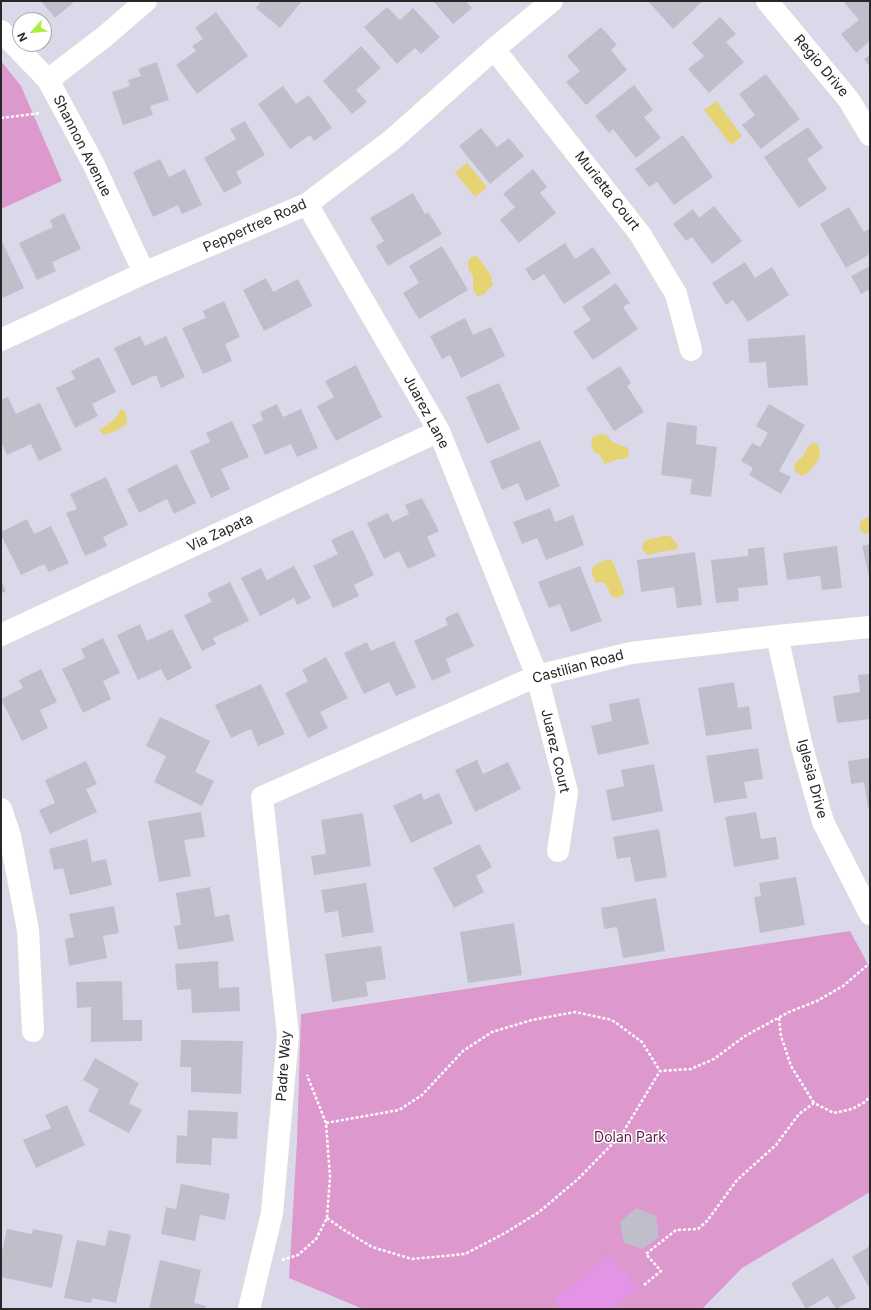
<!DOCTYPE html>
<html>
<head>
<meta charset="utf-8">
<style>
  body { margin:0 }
  #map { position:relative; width:871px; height:1310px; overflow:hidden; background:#dbd9e9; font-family:Inter,sans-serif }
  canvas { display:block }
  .frame { position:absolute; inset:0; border:2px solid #272727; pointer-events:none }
  .north { position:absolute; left:12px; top:12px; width:40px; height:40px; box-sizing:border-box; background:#fff; border:1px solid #a9a9a9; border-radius:50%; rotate:243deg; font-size:11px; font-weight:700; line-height:16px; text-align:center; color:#272727 }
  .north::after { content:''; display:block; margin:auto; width:14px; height:18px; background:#abee41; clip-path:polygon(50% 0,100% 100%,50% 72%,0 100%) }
</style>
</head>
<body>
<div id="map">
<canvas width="871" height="1310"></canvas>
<div class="frame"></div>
<div class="north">N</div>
</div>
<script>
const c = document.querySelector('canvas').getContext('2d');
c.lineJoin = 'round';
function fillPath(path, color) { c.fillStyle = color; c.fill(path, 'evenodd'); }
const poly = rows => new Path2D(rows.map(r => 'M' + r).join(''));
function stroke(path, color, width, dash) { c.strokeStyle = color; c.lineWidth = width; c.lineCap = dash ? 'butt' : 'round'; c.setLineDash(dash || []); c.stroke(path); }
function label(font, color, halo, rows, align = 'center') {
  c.font = font + ' Inter,sans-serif'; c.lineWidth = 3; c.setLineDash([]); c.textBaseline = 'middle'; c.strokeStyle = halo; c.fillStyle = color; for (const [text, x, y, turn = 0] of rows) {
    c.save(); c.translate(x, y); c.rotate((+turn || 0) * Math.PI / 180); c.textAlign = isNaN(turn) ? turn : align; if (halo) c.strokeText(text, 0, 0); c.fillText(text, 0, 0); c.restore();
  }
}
fillPath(poly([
  [1,61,21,86,62,181,1,209],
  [850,931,870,968,870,1192,742,1268,702,1309,363,1309,289,1278,297,1141,301,1014]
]), '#dd98cd');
fillPath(poly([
  [610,1254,638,1288,613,1309,560,1309,553,1301]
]), '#e494e4');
fillPath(poly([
  [716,101,742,136,731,145,704,110],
  [467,163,487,187,475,197,455,173],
  [477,256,484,265,491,276,493,285,483,295,477,296,473,289,473,276,468,269,468,261,472,257],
  [121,409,126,413,127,423,125,425,115,431,104,435,99,430,114,420],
  [600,434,607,435,612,442,628,448,629,456,624,459,619,459,605,464,600,455,594,452,591,444,593,437],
  [812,443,818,444,820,452,819,459,808,473,802,476,796,472,794,466,797,461,803,456,808,447],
  [870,516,870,531,865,534,860,529,860,522],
  [664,536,670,536,676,542,678,549,660,552,648,555,642,549,643,542,650,539],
  [608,559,612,561,616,570,625,594,617,598,612,596,604,582,596,583,592,574,592,569,595,565]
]), '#e6d371');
fillPath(poly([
  [41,1,75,1,55,18],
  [261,1,302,1,280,28,256,8],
  [433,1,466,1,472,8,453,24],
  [648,1,703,1,673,29],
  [843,1,870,1,870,41,856,53,841,34,859,20],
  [387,7,400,20,413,8,440,37,421,54,415,48,397,64,364,27],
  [216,12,248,56,197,94,176,65,196,51,192,46,203,39,195,28],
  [720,17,736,34,726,42,744,62,709,93,688,69,704,56,692,43],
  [601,27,617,45,611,50,627,70,586,105,566,82,580,71,567,56],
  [361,46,381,68,356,90,367,102,352,114,323,81],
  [870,55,870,67,864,59],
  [157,62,169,100,150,106,153,115,123,125,112,92,130,86,128,80,141,76,138,69],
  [766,74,800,119,761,149,742,125,755,115,739,94],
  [634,85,653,110,644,117,661,138,636,158,613,129,609,133,595,116],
  [283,86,296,104,309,95,332,128,314,141,310,135,290,149,258,104],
  [245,121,265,155,236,172,242,183,224,193,204,158,236,139,230,129],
  [808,127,823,148,807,159,827,189,799,208,764,157],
  [481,128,497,147,509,138,524,156,490,184,459,146],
  [683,135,713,177,674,205,657,182,649,187,635,169],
  [160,159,169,177,185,169,202,205,182,214,178,205,153,217,133,172],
  [533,169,547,187,540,193,556,213,519,243,500,220,515,207,503,194],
  [413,193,425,214,428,212,442,234,388,266,376,246,384,241,370,218],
  [714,206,742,241,712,264,692,237,686,241,673,224,693,209,699,218],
  [849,207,864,232,870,228,870,254,846,268,820,224],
  [64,213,81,249,52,262,56,271,37,280,19,243,53,227,50,220],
  [1,239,24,288,3,298,1,293],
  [565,243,575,259,593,247,611,273,564,304,544,274,533,281,525,269],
  [442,246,468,290,419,319,403,293,419,283,409,266],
  [745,262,755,278,772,267,789,295,748,322,733,300,726,305,712,283],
  [870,266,870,293,868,290,861,294,851,276],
  [266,278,273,292,298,279,312,306,264,331,243,290],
  [616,283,630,303,623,307,638,329,593,360,573,332,591,320,582,307],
  [224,301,240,337,225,344,232,361,203,374,182,328,206,318,203,311],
  [465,318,473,335,491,327,505,356,461,378,450,355,442,359,430,336],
  [805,335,808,385,768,388,766,362,749,363,748,339],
  [140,336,145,346,166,336,185,377,161,388,156,375,132,386,114,348],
  [99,357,116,392,92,404,98,416,75,428,56,388,75,379,71,371],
  [356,365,382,417,336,441,317,406,334,397,325,381],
  [620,366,631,383,627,386,644,412,614,431,586,388],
  [499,383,520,429,487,444,466,397],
  [8,397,16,414,40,403,62,450,39,461,31,444,7,455,1,442,1,400],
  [277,404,283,417,301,409,318,448,297,457,291,444,265,455,252,425,263,420,260,412],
  [769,404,805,425,779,471,791,477,781,494,749,475,753,468,741,461,752,443,760,447,768,433,756,426],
  [232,421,249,457,221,469,230,489,211,498,190,451,210,442,206,433],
  [667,422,697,426,696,444,717,447,711,497,690,494,692,479,661,475],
  [540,440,560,486,526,501,518,483,502,490,490,461],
  [177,464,196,503,174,514,167,499,139,513,127,489],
  [106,477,128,525,103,537,107,546,85,556,66,513,77,509,70,494],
  [422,498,439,531,427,537,436,556,408,569,399,551,384,559,367,523,388,513,392,522,409,514,405,505],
  [550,508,555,522,573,515,584,545,546,560,537,538,522,544,513,522],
  [27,519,34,534,51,526,69,563,49,572,44,564,21,575,1,535,1,532],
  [353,530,374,575,354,585,359,596,333,608,313,566,338,554,331,540],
  [870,544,870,576,869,576,862,546],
  [837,546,842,588,822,590,820,576,787,580,783,553],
  [764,547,768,585,738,588,739,601,716,603,711,560,748,556,748,549],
  [695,552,702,605,677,608,674,587,641,592,637,560],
  [294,566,311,598,297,605,294,598,260,616,241,578,261,568,267,580],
  [580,566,602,621,571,632,560,604,549,608,538,582],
  [1,581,6,591,1,594],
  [230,582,249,621,213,638,216,644,202,651,184,615,212,602,207,593],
  [458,612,474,646,446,659,451,672,432,681,414,641,448,625,445,618],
  [140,624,147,641,172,629,192,668,167,681,161,669,138,680,117,635],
  [103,638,120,673,103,681,111,699,83,713,62,669,85,658,81,649],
  [394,641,416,687,396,696,389,682,364,694,344,653,367,642,371,651],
  [326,657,348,698,320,712,328,728,308,738,285,693,308,681,302,670],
  [41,669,57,702,40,710,48,728,22,741,1,699,23,688,19,680],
  [870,674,870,719,837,723,833,696,860,692,858,675],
  [734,682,738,708,749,706,752,729,706,736,698,688],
  [261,684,285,734,258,746,251,729,231,738,215,705],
  [639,698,649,744,598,755,591,726,612,721,609,704],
  [160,717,210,741,195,772,214,781,202,806,154,782,166,756,146,746],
  [758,748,763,779,744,782,747,798,714,803,706,756],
  [870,758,870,807,868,808,864,782,851,784,848,761],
  [477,760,483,774,508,762,521,789,475,812,455,770],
  [86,761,97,784,86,789,97,812,50,834,39,810,55,803,45,780],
  [654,764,663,811,612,821,606,790,624,786,621,770],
  [421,793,424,800,439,793,453,823,411,843,393,806],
  [201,812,205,837,184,840,191,876,159,882,148,821],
  [756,812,761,839,776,837,779,859,734,867,725,817],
  [363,813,371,866,314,875,311,856,326,854,321,820],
  [659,829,667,877,635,882,630,857,617,859,613,837],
  [87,839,92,862,106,859,112,885,70,895,63,868,54,870,49,849],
  [479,844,492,867,476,876,484,892,454,908,433,868],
  [796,877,805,925,760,933,754,897,761,896,759,883],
  [366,883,374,932,342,937,338,911,325,913,321,890],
  [210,887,215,917,229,914,234,941,178,950,174,926,181,925,176,893],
  [656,898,665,951,623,958,617,927,604,929,601,908],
  [114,906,119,933,103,936,107,958,69,966,65,939,74,937,69,914],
  [514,923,522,975,468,983,460,932],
  [381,946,386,979,366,982,368,996,332,1002,325,954],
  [218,961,219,988,239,987,240,1011,192,1013,191,989,177,990,175,964],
  [122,981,123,1020,142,1020,142,1041,91,1042,91,1007,77,1008,76,982],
  [181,1040,243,1041,241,1094,191,1092,191,1067,180,1067],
  [95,1058,139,1083,129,1103,142,1110,129,1133,88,1111,99,1089,83,1080],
  [67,1105,85,1145,36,1168,23,1140,51,1128,45,1115],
  [188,1110,238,1112,237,1139,212,1138,211,1165,176,1163,177,1135,187,1136],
  [181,1184,230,1194,225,1220,200,1215,195,1241,161,1234,166,1207,176,1209],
  [636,1208,656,1216,659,1237,643,1249,624,1243,620,1222],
  [7,1229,32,1234,33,1229,63,1235,52,1288,1,1277,1,1256],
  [109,1230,131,1235,116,1303,92,1298,91,1303,64,1298,77,1240,105,1246],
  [870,1246,870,1289,852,1257],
  [833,1258,856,1298,836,1309,828,1296,806,1309,791,1283],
  [160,1260,201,1270,194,1303,206,1306,205,1309,149,1309]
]), '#c0becb');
const minor = poly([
  [767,1,849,100,870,135],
  [1,31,48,80,94,165,144,273],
  [494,49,640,234,676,294,691,350],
  [48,80,104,37,146,1],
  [307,204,439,431,537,676,567,792,558,851],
  [1,340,144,273,307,204,393,139,494,49,552,1],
  [1,635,439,431],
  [777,636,801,743,823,822,870,914],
  [1,809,10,836,28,930,33,1031],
  [249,1309,272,1213,288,1035,262,797,537,676,631,653,777,636,870,627]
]);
stroke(minor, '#d9dfce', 23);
stroke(poly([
  [1,118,41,113],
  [779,1018,781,1036,791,1066,814,1103],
  [326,1123,399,1110,422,1095,463,1051,492,1032,532,1020,575,1012,612,1020,642,1042,660,1071],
  [327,1218,344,1230,372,1247,412,1259,465,1254,505,1233,539,1212,578,1179,622,1134,660,1071,691,1069,714,1059,745,1036,789,1012,817,1001,843,986,870,963],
  [282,1260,298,1255,316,1239,327,1218,330,1177,326,1123,307,1075],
  [644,1285,661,1271,646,1254,676,1230,698,1229,707,1221,737,1180,776,1145,799,1114,814,1103,834,1113,852,1109,865,1102,870,1096]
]), '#fff', 2.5, [3, 2]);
stroke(minor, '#fff', 22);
label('14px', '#272727', '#fff', [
  ["Regio Drive",821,66,50],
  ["Shannon Avenue",82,146,63],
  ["Murietta Court",607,191,52],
  ["Peppertree Road",255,226,-24],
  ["Juarez Lane",426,412,62],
  ["Via Zapata",220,533,-25],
  ["Castilian Road",578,667,-15],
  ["Juarez Court",555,751,77],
  ["Iglesia Drive",812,779,75],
  ["Padre Way",284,1066,-86]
]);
label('14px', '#5e1d46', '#fff', [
  ["Dolan Park",630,1138]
]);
</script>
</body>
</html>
